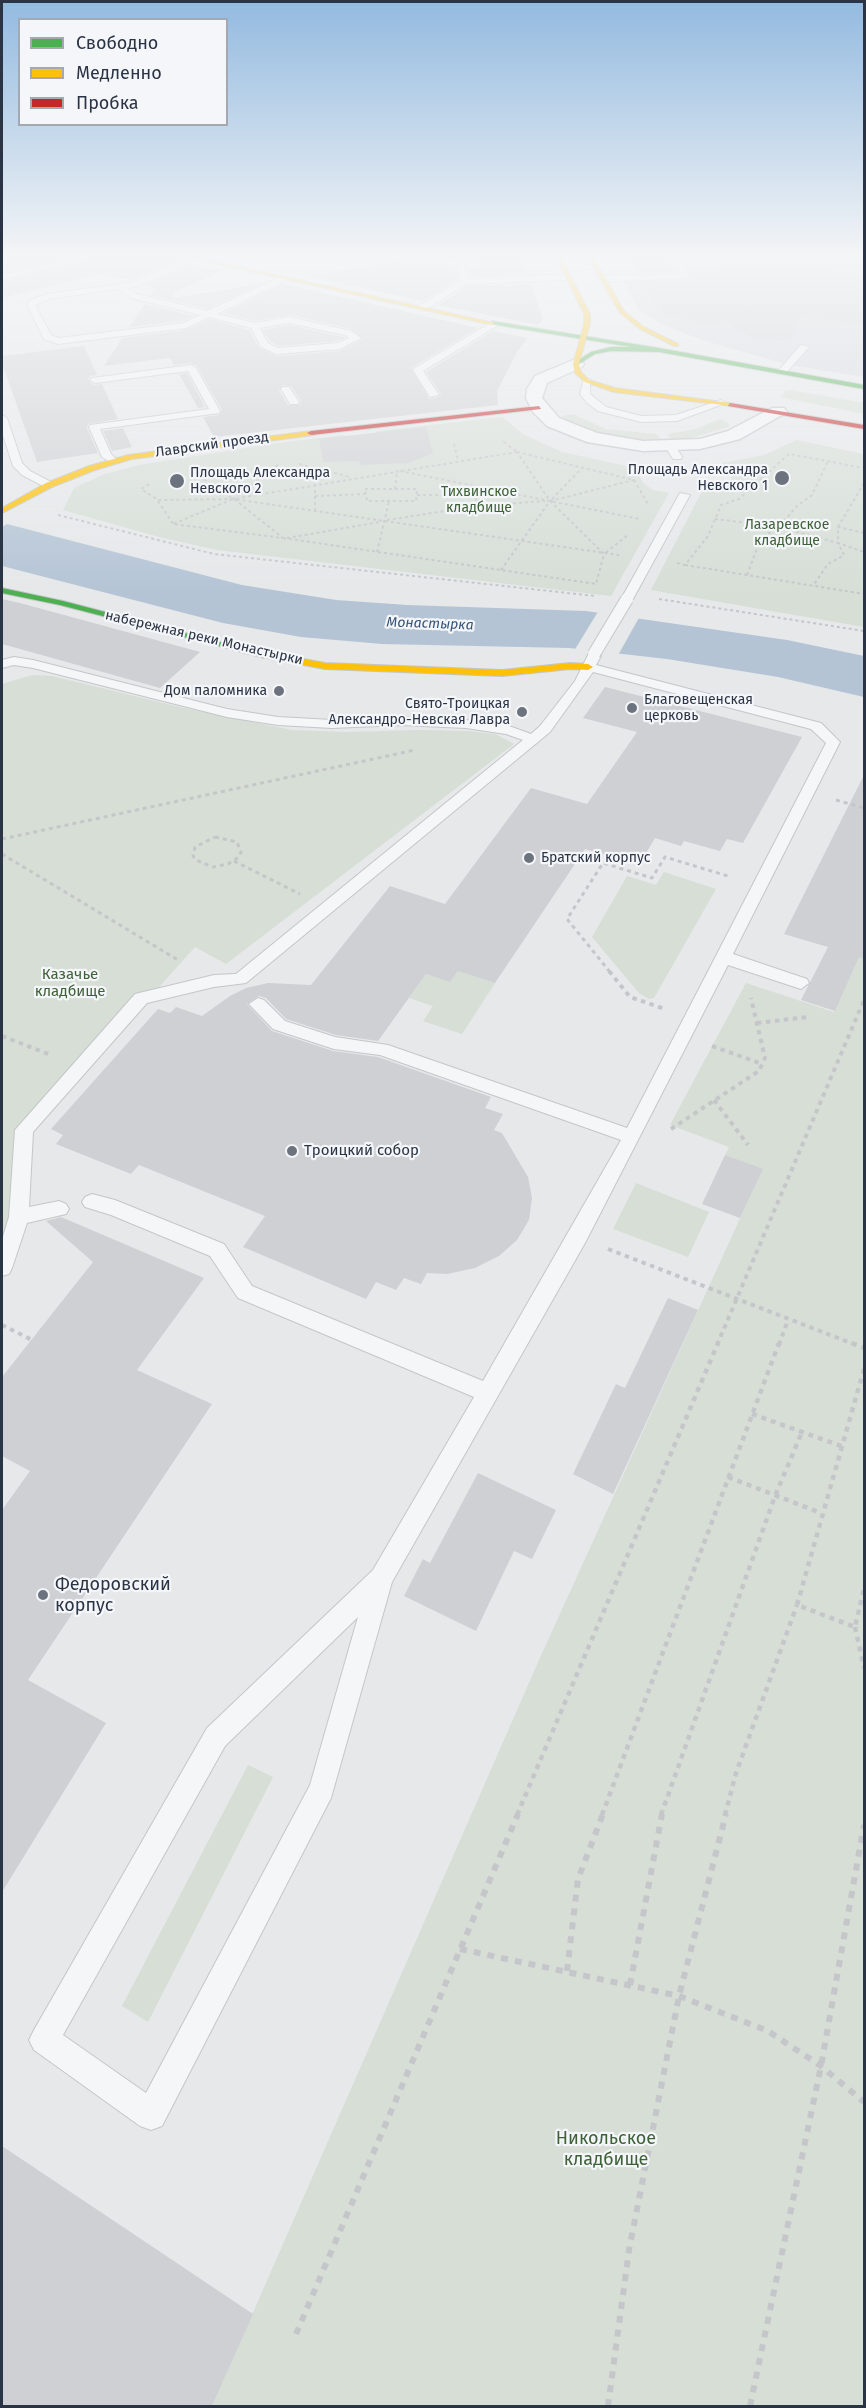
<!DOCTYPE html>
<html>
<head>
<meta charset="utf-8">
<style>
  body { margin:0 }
  #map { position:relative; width:866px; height:2408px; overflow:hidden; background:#e6e8ea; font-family:"Fira Sans",sans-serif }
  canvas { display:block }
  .frame { position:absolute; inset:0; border:3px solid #2b3445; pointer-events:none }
  .legend { position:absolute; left:18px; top:18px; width:210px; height:108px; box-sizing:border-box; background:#f4f6f9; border:2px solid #a4a8b1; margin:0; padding:8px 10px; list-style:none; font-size:18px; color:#2b3445 }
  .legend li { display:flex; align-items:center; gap:12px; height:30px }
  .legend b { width:30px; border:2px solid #a4a8b1 }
</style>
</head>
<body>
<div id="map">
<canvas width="866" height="2408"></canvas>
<div class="frame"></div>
<ul class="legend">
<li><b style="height:8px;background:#4caf50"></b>Свободно</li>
<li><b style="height:8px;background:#ffc107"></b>Медленно</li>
<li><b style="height:8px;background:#c62828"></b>Пробка</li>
</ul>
</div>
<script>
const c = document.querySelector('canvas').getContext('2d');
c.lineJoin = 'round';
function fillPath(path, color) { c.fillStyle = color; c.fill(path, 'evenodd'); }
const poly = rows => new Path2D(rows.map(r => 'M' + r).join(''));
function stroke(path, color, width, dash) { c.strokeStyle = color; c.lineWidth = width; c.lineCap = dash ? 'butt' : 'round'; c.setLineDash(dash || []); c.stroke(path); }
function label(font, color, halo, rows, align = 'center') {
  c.font = font + ' "Fira Sans",sans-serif'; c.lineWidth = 4.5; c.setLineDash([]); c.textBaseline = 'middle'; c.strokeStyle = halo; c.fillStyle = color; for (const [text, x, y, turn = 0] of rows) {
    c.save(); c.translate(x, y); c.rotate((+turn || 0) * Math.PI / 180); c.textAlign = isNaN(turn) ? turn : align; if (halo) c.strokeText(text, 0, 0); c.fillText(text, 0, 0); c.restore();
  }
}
fillPath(poly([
  [741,258,864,258,864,377,789,365,702,340,665,326,639,310,623,281,679,278,693,267,728,266]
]), '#d4d7dd');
fillPath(poly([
  [791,390,864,403,864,414,780,397,785,391],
  [573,414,606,429,657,434,662,441,619,438,596,433,576,426,561,416],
  [502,417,523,434,562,452,635,468,644,484,653,490,669,493,611,596,217,550,163,538,63,510,74,488,105,474,139,465,277,443,343,435,352,439,372,438,377,431],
  [719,419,729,423,729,427,688,439,672,440,667,434,696,429],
  [797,440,864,454,864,627,651,590,703,489,725,484,732,478,722,463,764,455],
  [32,675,52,676,184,708,292,730,348,732,421,730,468,731,495,734,514,744,226,964,195,947,33,1127,21,1222,2,1265,2,684],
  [664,872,716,889,654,998,649,999,639,993,592,937,627,876,656,885],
  [864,946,864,2406,212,2406,539,1660,762,1170,725,1155,729,1147,670,1125,746,983,834,1012],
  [458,971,495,983,462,1034,423,1021,433,1006,409,998,426,974,450,982],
  [636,1183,709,1212,688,1257,613,1229],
  [248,1765,273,1777,148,2022,122,2006]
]), '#d6ded6');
fillPath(poly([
  [7,524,242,585,336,600,407,605,586,611,787,640,864,656,864,697,778,677,667,659,569,648,382,644,301,637,223,623,2,566,2,527]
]), '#b4c4d5');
fillPath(poly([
  [599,610,640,616,617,657,574,651]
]), '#e6e8ea');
fillPath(poly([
  [2,258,69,258,2,273],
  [94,258,183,258,132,280,100,274,2,298,2,281],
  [476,258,520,258,527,274,470,277,468,267,479,268],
  [627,258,664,258,677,272,637,273],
  [397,261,456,266,458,280,423,301,306,276],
  [191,264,222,271,173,293,174,298,260,284,207,309,150,295,155,288,145,285],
  [823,264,835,272,864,276,864,325,802,316,791,339,763,341,749,337,724,320,714,326,662,314,643,282,690,280,692,277,689,269,778,267,797,270],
  [283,284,478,328,411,368,429,399,439,397,441,394,426,372,493,331,528,338,517,352,497,391,498,405,214,437,203,417,219,415,222,410,197,366,191,363,174,365,170,358,104,366,122,338,186,330,209,319,249,330,259,348,276,356,340,351,363,339,351,329,290,315,255,321,224,313],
  [283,385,291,386,301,401,300,405,288,405,279,390],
  [531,284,543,319,538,325,438,305,467,286],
  [145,304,194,316,183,321,129,327],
  [289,325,344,337,345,338,337,341,278,346,270,341,263,330],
  [84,346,97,375,90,376,88,380,94,385,102,384,118,419,88,424,87,428,98,453,37,462,2,363,2,356],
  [187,373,205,407,198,408,179,374],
  [426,427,433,453,409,463,360,465,359,461,323,462,319,439],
  [123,428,132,447,112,451,103,431],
  [2,599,20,603,200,652,160,688,2,644],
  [605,687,802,737,743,843,727,839,720,851,684,841,681,846,655,838,639,865,585,849,495,983,458,971,450,982,426,974,378,1041,336,1035,286,1019,266,998,259,996,247,1004,272,1031,333,1051,378,1057,491,1097,485,1108,503,1114,494,1130,502,1133,528,1177,532,1198,529,1220,517,1240,499,1256,475,1268,447,1274,427,1273,421,1284,404,1278,396,1290,376,1282,366,1299,243,1247,265,1216,139,1165,131,1174,56,1144,63,1135,51,1129,158,1009,170,1013,176,1007,202,1016,230,996,246,988,268,983,311,985,390,886,445,904,531,788,587,804,637,732,583,718],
  [864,775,864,959,859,957,835,1011,801,1000,828,947,784,934],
  [725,1155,763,1169,740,1218,702,1204],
  [61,1217,204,1278,137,1370,212,1404,28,1680,106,1723,2,1892,2,1510,30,1471,2,1456,2,1377,93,1262,46,1221],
  [668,1298,698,1310,613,1494,573,1474,616,1384,625,1388],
  [478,1473,556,1510,532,1559,514,1551,476,1631,404,1596,423,1559,430,1563],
  [2,2146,253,2314,212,2406,2,2406]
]), '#ced0d3');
const lane = poly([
  [78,258,92,258,2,279,2,275,78,258],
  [188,258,198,258,138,286,128,288,137,294,207,311,284,275,287,280,217,314,255,323,289,317,351,331,361,338,340,349,276,354,261,347,251,328,209,317,186,328,58,344,44,339,27,305,30,300,47,294,133,282,188,258],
  [118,289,131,298,200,315,184,323,59,338,51,335,35,305,49,299,118,289],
  [289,323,345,335,349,338,338,343,277,348,268,343,260,328,289,323],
  [452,258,461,258,465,261,468,279,569,274,573,277,569,280,466,284,425,310,419,310,419,306,460,281,458,264,452,258],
  [796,258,841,258,864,261,864,265,831,262,685,266,690,278,602,282,598,279,602,276,681,274,676,265,680,261,796,258],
  [492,322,500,324,423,371,439,395,430,397,413,370,415,368,492,322],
  [801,345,809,347,785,374,779,374,779,370,801,345],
  [191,365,196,368,220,411,219,413,100,429,111,454,118,461,113,464,102,457,89,427,90,425,209,409,188,371,95,383,90,380,92,378,191,365],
  [584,379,590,379,590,394,606,407,641,416,676,415,721,400,726,403,677,421,641,422,598,411,587,403,580,394,584,379],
  [283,387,289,387,299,402,298,404,290,404,281,389,283,387],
  [2,415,7,418,22,463,30,471,53,483,53,487,45,487,22,475,13,466,2,432,2,415],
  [666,444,674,444,682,457,681,459,673,459,665,446,666,444],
  [680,493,690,495,633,599,627,603,623,602,621,599,680,493],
  [594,652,601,656,596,665,821,723,840,742,733,954,807,979,809,983,801,989,728,965,585,1243,392,1582,331,1798,162,2126,151,2130,140,2126,34,2050,29,2040,34,2030,207,1728,373,1570,474,1397,238,1298,210,1256,111,1215,85,1207,82,1202,85,1197,92,1194,115,1200,224,1244,252,1286,483,1381,621,1140,380,1055,334,1049,273,1029,249,1004,258,998,264,1000,285,1021,335,1037,388,1045,627,1128,826,743,811,729,593,672,550,732,246,983,214,987,147,1003,33,1132,29,1207,59,1201,66,1204,69,1209,66,1214,27,1223,12,1268,9,1274,2,1276,2,1240,9,1217,15,1130,135,994,214,975,236,974,523,740,506,734,466,728,401,725,332,728,278,725,227,717,33,668,14,665,2,668,2,660,14,657,33,660,227,709,278,717,332,720,401,717,466,720,509,726,531,734,540,726,575,681,589,653,594,652],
  [358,1617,310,1785,146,2093,63,2035,225,1746,358,1617]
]);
const street = poly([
  [576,359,584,364,582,367,547,383,542,398,559,418,597,433,643,441,700,439,728,431,772,408,784,408,787,412,740,439,700,449,643,451,587,442,547,426,533,412,526,398,527,389,535,376,576,359]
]);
const fast = poly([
  [492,321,659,348,864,385,864,389,659,352,611,351,595,354,576,366,574,363,591,352,611,347,631,347,490,324,492,321],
  [2,588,63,601,270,655,265,658,60,605,2,593,2,588]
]);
const slow = poly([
  [190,258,199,258,495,323,492,325,190,258],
  [556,258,562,258,590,314,590,324,579,364,581,372,589,380,615,388,730,403,732,406,614,392,585,382,575,373,573,364,584,324,584,314,556,258],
  [588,258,594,258,624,311,644,327,678,344,678,346,674,346,640,329,620,313,588,258],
  [311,431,315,433,314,435,132,459,95,470,52,487,2,513,2,508,46,483,89,466,128,455,311,431],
  [265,652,325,663,502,670,570,663,588,664,593,667,588,670,570,669,502,676,325,669,262,657,262,653,265,652]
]);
const jam = poly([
  [730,403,864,425,864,429,728,406,730,403],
  [539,406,541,409,311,435,307,433,311,431,539,406]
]);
stroke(lane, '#c4c6c8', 2);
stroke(street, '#c4c6c8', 3);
stroke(fast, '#c4c6c8', 2);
stroke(slow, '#c4c6c8', 2);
stroke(jam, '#c4c6c8', 2);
stroke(poly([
  [745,311,749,308],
  [770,316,776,312],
  [503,441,506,444]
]), '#c5c6ca', 1.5, [2, 2]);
stroke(poly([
  [504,442,516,451],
  [454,444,458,460],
  [517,452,634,480,550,501,517,452],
  [299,464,350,477],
  [278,465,233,499,619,555],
  [400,471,640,519],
  [199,476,233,499,173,524,283,538,234,499],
  [634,480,648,504],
  [149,484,141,489,158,500,233,499,517,452],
  [315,484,315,511],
  [365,489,417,489,416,501,367,501,365,489],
  [395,489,397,470],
  [417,495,476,495],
  [315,496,366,494],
  [552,499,582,468],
  [158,501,173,524],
  [550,501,604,554,628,535],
  [477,506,545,501],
  [58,515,214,554,595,596],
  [715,519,779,527,797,506,812,495,828,461],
  [387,520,477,506,475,486],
  [838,527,864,483],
  [864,533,838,527,838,543,864,552],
  [283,538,596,584,604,554],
  [287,538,380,522],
  [377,552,389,501],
  [677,563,685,565,708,536,721,505,739,499,789,454,864,468],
  [685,565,864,594],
  [501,570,550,501],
  [747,575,761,538,779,527,838,543,844,555,828,564,813,586],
  [659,599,864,631]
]), '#c5c6ca', 2, [3, 3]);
stroke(poly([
  [836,800,864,808],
  [215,837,237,842,241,852,239,857,228,864,213,867,196,860,193,856,195,847,215,837],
  [2,839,415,750],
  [2,854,178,960],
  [234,861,300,894],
  [610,972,567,919,603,863,652,878,665,857,731,877]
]), '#c5c6ca', 3, [4, 4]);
stroke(poly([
  [609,971,630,997,665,1009],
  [757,1023,808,1017],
  [2,1036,51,1055],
  [712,1046,762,1064],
  [714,1100,748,1145],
  [671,1129,759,1071,765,1058,751,998],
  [608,1249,856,1345],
  [2,1325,32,1340],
  [717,1345,864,1000],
  [779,1345,788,1320]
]), '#c5c6ca', 4, [4.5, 4.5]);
stroke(poly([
  [852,1343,864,1348],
  [864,1369,797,1605,855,1627,864,1588],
  [752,1414,844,1447],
  [728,1477,821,1513],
  [855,1627,864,1668],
  [517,1815,718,1343],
  [602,1815,779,1343],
  [661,1815,775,1496,802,1432],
  [725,1815,736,1773,797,1605]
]), '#c5c6ca', 4.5, [5, 5]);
stroke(poly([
  [460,1949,679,1996,768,2031,821,2066,864,2102],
  [567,1971,578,1879,603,1814],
  [630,1985,662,1814],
  [296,2334,518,1814],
  [608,2406,629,2250,679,1996,726,1814],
  [750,2406,821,2066,864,1825]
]), '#c5c6ca', 6, [7, 7]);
fillPath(lane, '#f5f6f7');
fillPath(street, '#f5f6f7');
fillPath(fast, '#4caf50');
fillPath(slow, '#ffc107');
fillPath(jam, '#c62828');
const laneBridge = poly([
  [594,654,627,599]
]);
stroke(laneBridge, '#c4c6c8', 14, []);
stroke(laneBridge, '#f5f6f7', 12);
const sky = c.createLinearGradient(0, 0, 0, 595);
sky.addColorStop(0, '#93bae0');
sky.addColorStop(0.43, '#f4f5f6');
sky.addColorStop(1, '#f4f5f600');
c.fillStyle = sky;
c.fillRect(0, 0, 866, 595);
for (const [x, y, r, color] of [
  [782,478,8,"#6c737f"],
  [177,481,8,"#6c737f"],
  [279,691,6,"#6c737f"],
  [632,708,6,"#6c737f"],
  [522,712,6,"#6c737f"],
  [529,858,6,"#6c737f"],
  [292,1151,6,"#6c737f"],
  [43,1595,6,"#6c737f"]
]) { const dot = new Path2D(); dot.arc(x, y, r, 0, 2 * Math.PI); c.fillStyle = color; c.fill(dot); stroke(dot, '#f4f6f9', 2); }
label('14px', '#2b3445', '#f4f6f9', [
  ["Лаврский проезд",212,445,-8],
  ["набережная реки Монастырки",204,638,13]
]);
label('14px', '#2b3445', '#f4f6f9', [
  ["Площадь Александра",768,470],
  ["Невского 1",768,486],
  ["Площадь Александра",190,473,"left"],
  ["Невского 2",190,489,"left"],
  ["Дом паломника",267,691],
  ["Благовещенская",644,700,"left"],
  ["церковь",644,716,"left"],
  ["Свято-Троицкая",510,704],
  ["Александро-Невская Лавра",510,720],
  ["Братский корпус",541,858,"left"]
], 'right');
label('14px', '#3f6138', '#f4f6f9', [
  ["Тихвинское",479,492],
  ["кладбище",479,508],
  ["Лазаревское",787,525],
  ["кладбище",787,541]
]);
label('italic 14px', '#34527a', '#f4f6f9', [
  ["Монастырка",430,624,2]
]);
label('15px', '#3f6138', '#f4f6f9', [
  ["Казачье",70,975],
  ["кладбище",70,992]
]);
label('15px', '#2b3445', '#f4f6f9', [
  ["Троицкий собор",304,1151]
], 'left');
label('18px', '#2b3445', '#f4f6f9', [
  ["Федоровский",55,1585],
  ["корпус",55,1606]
], 'left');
label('18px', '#3f6138', '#f4f6f9', [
  ["Никольское",606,2139],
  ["кладбище",606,2160]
]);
</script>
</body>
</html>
